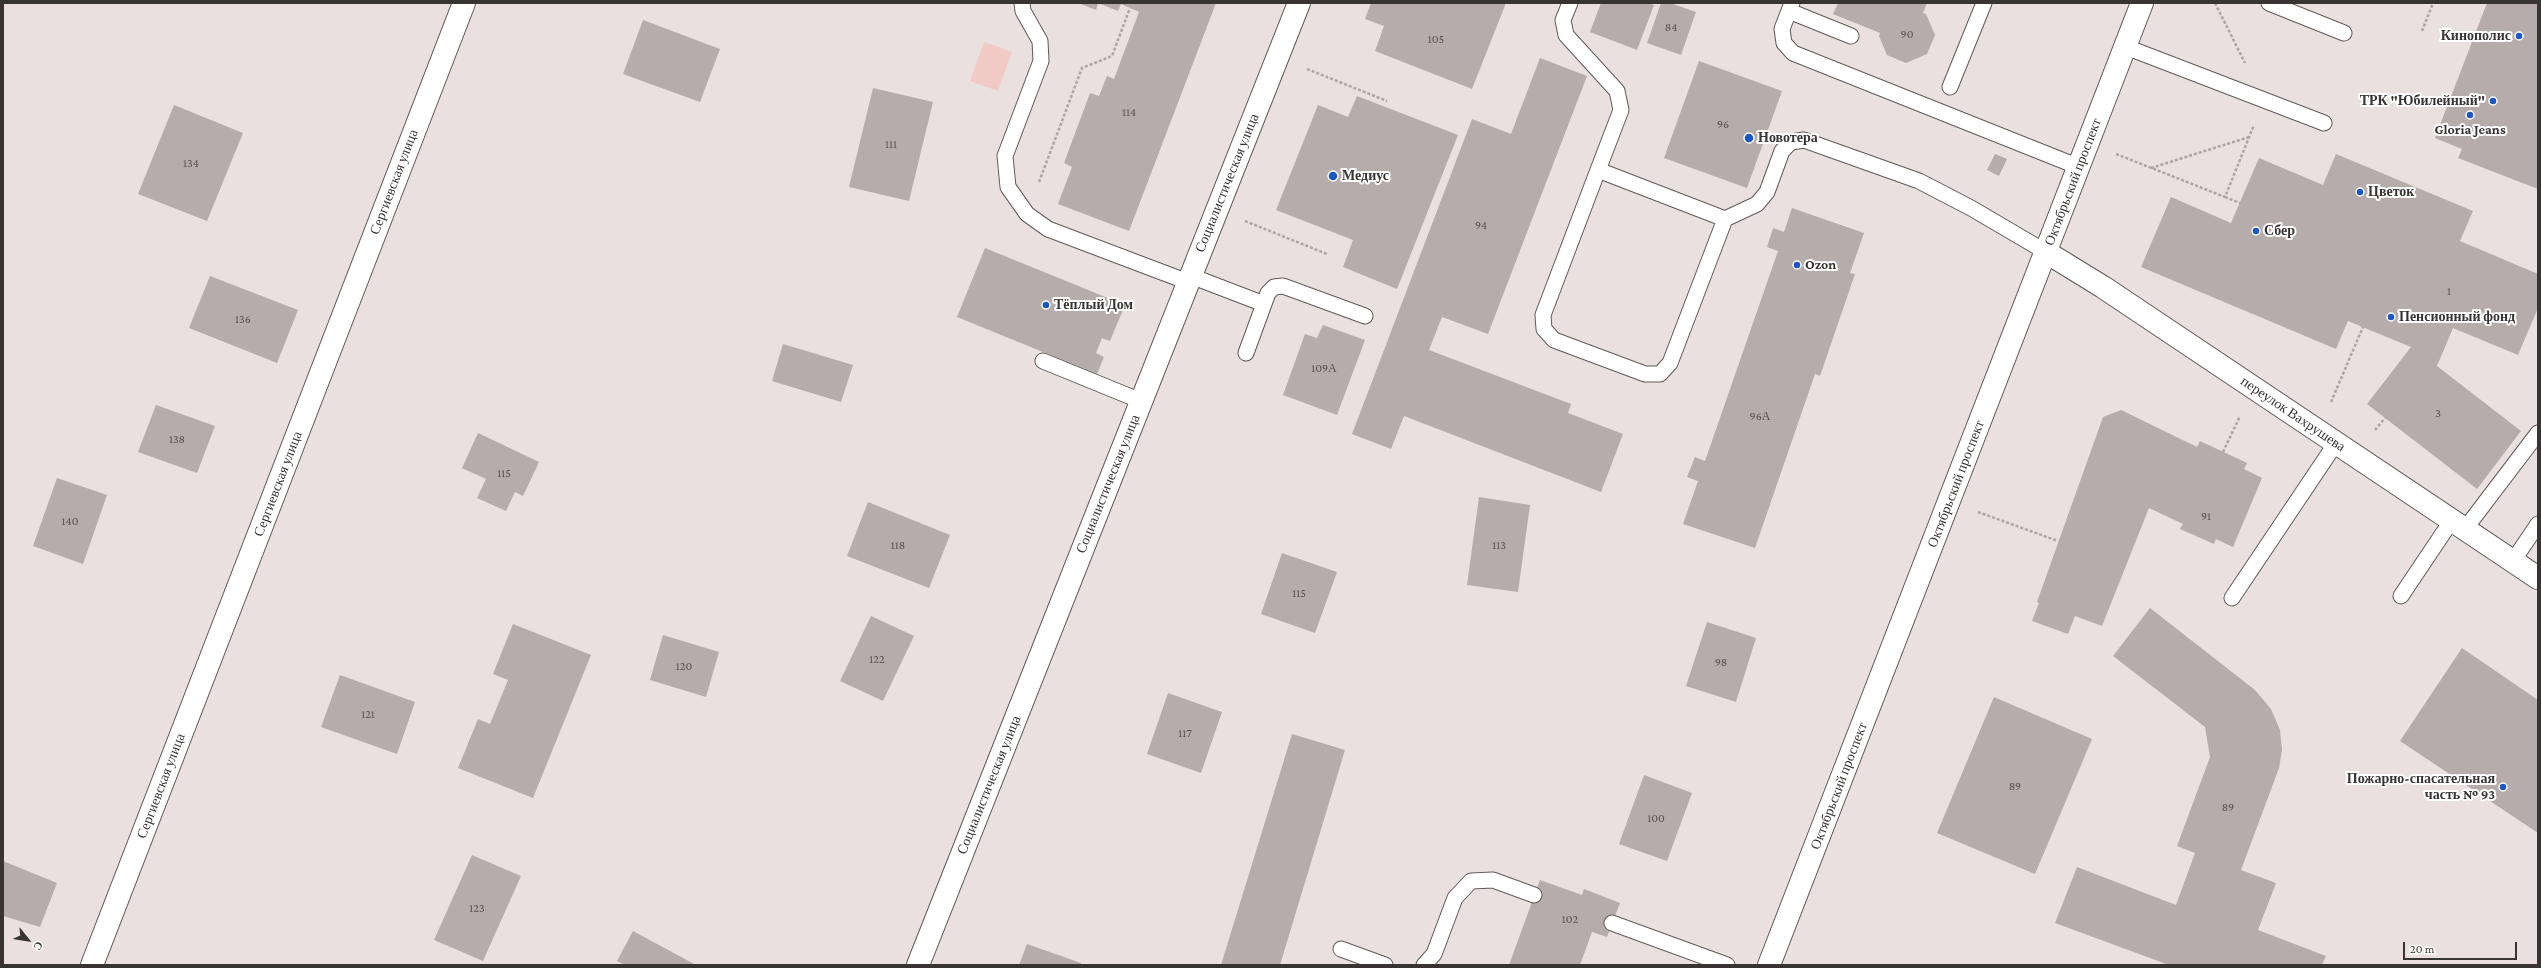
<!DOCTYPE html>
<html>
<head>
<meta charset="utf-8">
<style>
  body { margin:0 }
  #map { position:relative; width:2541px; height:968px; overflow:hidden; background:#eae0df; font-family:"Crimson Pro",serif }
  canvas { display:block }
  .frame { position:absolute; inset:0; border:4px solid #383434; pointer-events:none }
  .north { position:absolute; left:8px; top:920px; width:40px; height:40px; -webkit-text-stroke:3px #fff; paint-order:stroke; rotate:120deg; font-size:11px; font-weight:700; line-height:16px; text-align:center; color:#383434 }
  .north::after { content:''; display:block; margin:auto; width:14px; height:18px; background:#383434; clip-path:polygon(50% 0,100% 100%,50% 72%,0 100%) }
  .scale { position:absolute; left:2403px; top:942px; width:114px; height:18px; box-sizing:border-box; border:2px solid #383434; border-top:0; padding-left:5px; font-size:12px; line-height:14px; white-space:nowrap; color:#383434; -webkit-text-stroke:3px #fff; paint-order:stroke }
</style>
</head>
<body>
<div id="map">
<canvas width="2541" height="968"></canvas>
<div class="frame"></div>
<div class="north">С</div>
<div class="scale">20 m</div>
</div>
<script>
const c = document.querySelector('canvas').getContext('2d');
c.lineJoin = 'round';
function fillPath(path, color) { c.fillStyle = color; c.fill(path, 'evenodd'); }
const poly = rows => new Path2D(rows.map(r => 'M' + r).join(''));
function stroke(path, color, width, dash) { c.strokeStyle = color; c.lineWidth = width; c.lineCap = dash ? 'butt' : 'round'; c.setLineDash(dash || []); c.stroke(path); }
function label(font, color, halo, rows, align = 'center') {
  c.font = font + ' "Crimson Pro",serif'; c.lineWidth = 4; c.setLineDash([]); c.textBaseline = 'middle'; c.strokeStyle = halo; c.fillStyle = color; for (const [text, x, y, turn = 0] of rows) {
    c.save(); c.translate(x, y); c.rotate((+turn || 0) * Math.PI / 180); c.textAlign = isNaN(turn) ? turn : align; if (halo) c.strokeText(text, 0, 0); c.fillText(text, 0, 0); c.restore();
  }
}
fillPath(poly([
  [984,42,1012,52,998,91,970,81]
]), '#f1cac6');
fillPath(poly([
  [1078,3,1216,3,1129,231,1058,204,1072,167,1064,163,1090,93,1099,96,1107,76,1114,79,1139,12,1121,4,1118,11,1098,3,1096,10],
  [1371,3,1506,3,1472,89,1375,51,1384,26,1365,19],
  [1601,3,1648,3,1654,5,1637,50,1590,32],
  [1661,3,1670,3,1696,12,1681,55,1647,43],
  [1838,3,1927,3,1923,13,1926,14,1935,35,1927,54,1906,63,1887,55,1879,36,1880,33,1833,14],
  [2487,3,2538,3,2538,189,2458,158,2462,149,2435,138],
  [643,20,720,49,700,102,623,74],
  [1540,58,1587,76,1488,334,1442,317,1429,350,1571,404,1568,413,1623,434,1601,492,1404,416,1391,449,1352,434,1472,119,1511,134],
  [1699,61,1782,91,1747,188,1664,158],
  [873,88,933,102,909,201,849,187],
  [1357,96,1458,135,1397,289,1343,267,1353,240,1276,210,1318,105,1348,117],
  [174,105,243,133,207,221,138,194],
  [1995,154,2007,159,1999,176,1987,170],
  [2336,154,2473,211,2460,241,2538,274,2538,308,2518,355,2453,328,2437,366,2521,431,2477,489,2367,404,2411,347,2348,321,2336,349,2141,267,2171,197,2231,223,2259,158,2323,185],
  [1792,208,1864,233,1850,273,1855,274,1820,376,1815,374,1755,548,1683,524,1698,481,1687,477,1695,457,1705,461,1778,251,1767,247,1773,228,1784,232],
  [985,248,1125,305,1110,341,1102,338,1096,353,1104,357,1097,374,957,317],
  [210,276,298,310,277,363,189,328],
  [1323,325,1365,340,1337,415,1283,395,1305,334,1317,338],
  [783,344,853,365,841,402,772,381],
  [156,405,215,426,197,473,138,452],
  [2121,410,2197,447,2200,441,2247,463,2244,469,2262,478,2233,547,2216,539,2214,544,2180,529,2183,524,2149,508,2102,626,2075,616,2068,634,2032,621,2039,603,2037,602,2103,417],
  [478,433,539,462,523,496,515,492,506,511,477,498,486,479,462,468],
  [57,478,107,495,83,564,33,546],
  [1479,497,1530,505,1518,592,1467,585],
  [868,502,950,535,929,588,847,556],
  [1282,553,1337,572,1315,633,1261,614],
  [2150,608,2255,690,2271,709,2280,730,2282,750,2279,768,2241,870,2276,883,2258,930,2326,956,2322,965,2169,965,2055,923,2077,867,2176,905,2195,853,2177,846,2210,757,2205,727,2113,656],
  [871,616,914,636,883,701,840,681],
  [1707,622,1756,638,1736,702,1686,686],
  [513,624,591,655,533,798,458,768,478,719,490,724,508,680,493,674],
  [663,635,719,652,706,697,650,680],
  [2462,648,2538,700,2538,833,2400,741],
  [340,675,415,702,397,754,321,727],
  [1168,693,1222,712,1201,773,1147,754],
  [1994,697,2092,739,2035,874,1937,833],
  [1292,734,1345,750,1280,965,1221,965],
  [1644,775,1692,793,1667,861,1619,844],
  [472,855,521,876,483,961,434,940],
  [3,861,57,883,40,927,3,916],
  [1540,880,1582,895,1584,889,1620,903,1607,937,1592,932,1580,965,1509,965],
  [633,931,696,965,625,965,617,961],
  [1027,944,1081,963,1080,965,1019,965]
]), '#b5acab');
const service = poly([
  [1022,3,1023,11,1040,41,1041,61,1005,156,1008,187,1027,214,1048,229,1188,282],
  [1570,3,1563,20,1566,35,1617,91,1621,110,1598,170],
  [1792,3,1782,29,1784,43,1793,53,2079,167],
  [2269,3,2344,33],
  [1789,11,1851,36],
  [2126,47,2324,123],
  [1950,87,1984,3],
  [1725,219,1670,363,1660,374,1645,374,1554,340,1544,329,1543,315,1598,170,1725,219,1757,204,1767,192,1782,151,1791,142,1804,140,1919,181,1971,208,2046,252],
  [1191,276,1264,304],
  [1246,353,1268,293,1274,287,1283,286,1365,316],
  [1043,361,1141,401],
  [2465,529,2538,433],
  [2513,561,2538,524],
  [2401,596,2452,520],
  [2232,598,2336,443],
  [1612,923,1727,965],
  [1341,949,1385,965],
  [1424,965,1434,954,1455,898,1471,881,1493,880,1534,895]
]);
const minor = poly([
  [2046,252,2103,287,2538,578],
  [92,965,464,3],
  [918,965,1299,3]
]);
const tertiary = poly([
  [1769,965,2142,3]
]);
stroke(service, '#615958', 17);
stroke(minor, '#615958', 24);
stroke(tertiary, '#615958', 24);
stroke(poly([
  [2215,3,2245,63],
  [2422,31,2433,3],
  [1307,69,1387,101],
  [2116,154,2225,197,2254,125],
  [2151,168,2249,137],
  [1039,182,1082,68,1112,56,1130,8],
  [2225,197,2240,203],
  [1245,221,1327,254],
  [2331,402,2363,327],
  [2375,430,2385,418],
  [2223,452,2240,416],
  [1978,512,2058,541]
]), '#ada5a4', 2.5, [3, 2]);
stroke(service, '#fff', 15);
stroke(minor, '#fff', 22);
stroke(tertiary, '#fff', 22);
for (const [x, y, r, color] of [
  [2519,36,4,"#1958c4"],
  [2493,101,4,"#1958c4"],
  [2470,115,4,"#1958c4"],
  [1749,138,5,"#1958c4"],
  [1333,176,5,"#1958c4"],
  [2360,192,4,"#1958c4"],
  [2256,231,4,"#1958c4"],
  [1797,265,4,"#1958c4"],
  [1046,305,4,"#1958c4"],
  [2391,317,4,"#1958c4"],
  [2503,787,4,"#1958c4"]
]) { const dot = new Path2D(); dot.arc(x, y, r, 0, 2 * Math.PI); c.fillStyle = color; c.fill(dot); stroke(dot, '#fff', 1.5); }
label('12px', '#575252', null, [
  ["84",1671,27],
  ["90",1907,34],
  ["105",1436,39],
  ["114",1129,112],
  ["96",1723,124],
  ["111",891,144],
  ["134",191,163],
  ["94",1481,225],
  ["1",2449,291],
  ["136",243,319],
  ["109А",1324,368],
  ["3",2438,413],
  ["96А",1760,416],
  ["138",177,439],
  ["115",504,473],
  ["91",2206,516],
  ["140",70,521],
  ["118",898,545],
  ["113",1499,545],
  ["115",1299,593],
  ["122",877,659],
  ["98",1721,662],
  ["120",684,666],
  ["121",368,714],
  ["117",1185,733],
  ["89",2015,786],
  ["89",2228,807],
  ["100",1656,818],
  ["123",477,908],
  ["102",1570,919]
]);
label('bold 14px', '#383434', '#fff', [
  ["Кинополис",2511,36,"right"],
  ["ТРК \"Юбилейный\"",2485,101,"right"],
  ["Gloria Jeans",2470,130,"center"],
  ["Новотера",1758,138],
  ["Медиус",1342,176],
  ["Цветок",2368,192],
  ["Сбер",2264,231],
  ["Ozon",1805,265],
  ["Тёплый Дом",1054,305],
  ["Пенсионный фонд",2399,317],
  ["Пожарно-спасательная",2495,779,"right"],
  ["часть № 93",2495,795,"right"]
], 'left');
label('14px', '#383434', '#fff', [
  ["Сергиевская улица",394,182,-69],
  ["Октябрьский проспект",2073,182,-69],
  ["Социалистическая улица",1227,183,-68],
  ["переулок Вахрушева",2293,414,34],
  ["Сергиевская улица",278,484,-69],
  ["Социалистическая улица",1108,484,-68],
  ["Октябрьский проспект",1956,484,-69],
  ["Социалистическая улица",989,785,-68],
  ["Сергиевская улица",161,786,-69],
  ["Октябрьский проспект",1839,786,-69]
]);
</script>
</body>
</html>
